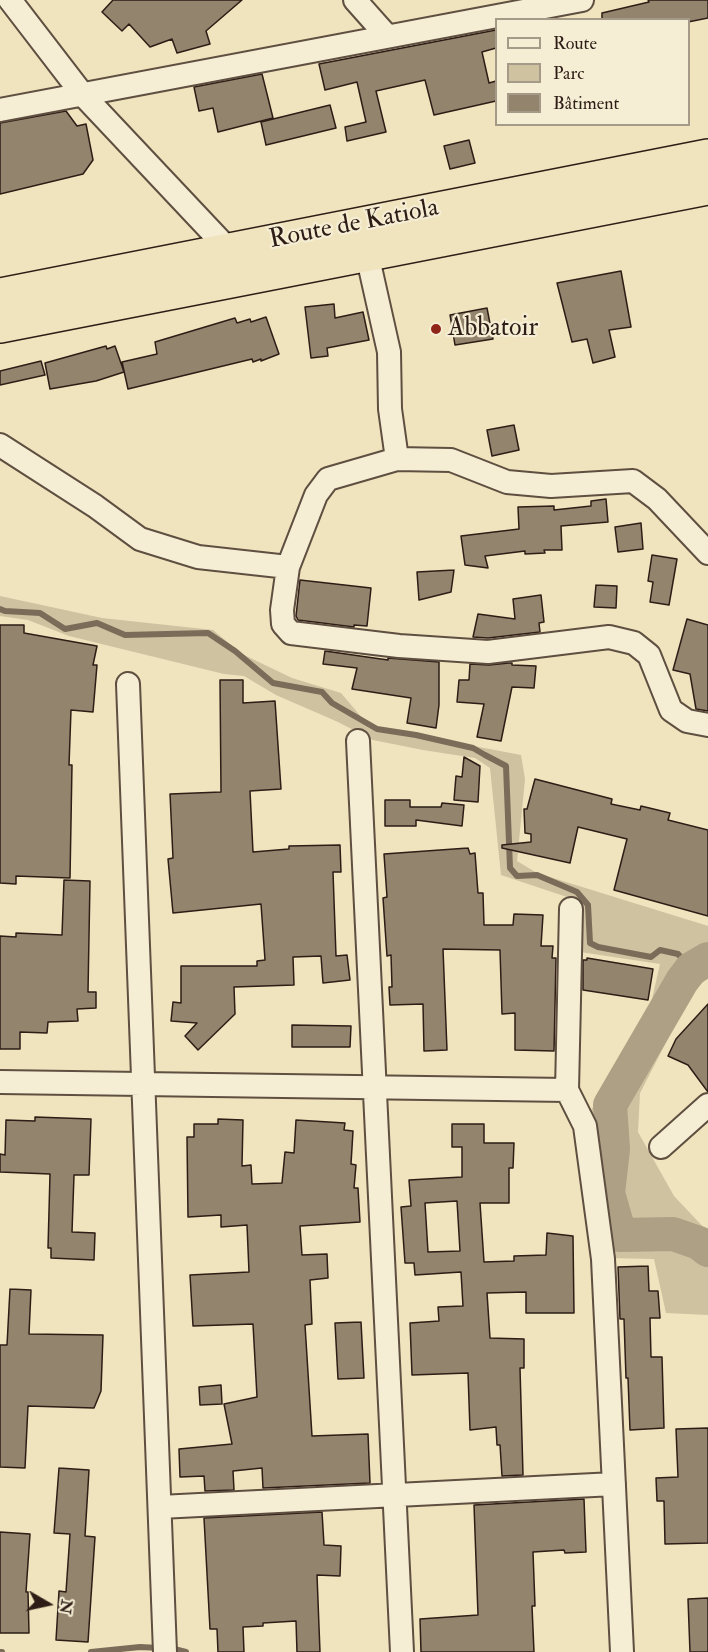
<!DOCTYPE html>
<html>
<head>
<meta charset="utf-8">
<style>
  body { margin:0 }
  #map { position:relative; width:708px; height:1652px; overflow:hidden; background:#efe4bd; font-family:"IM FELL Double Pica",serif }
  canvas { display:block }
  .legend { position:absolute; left:495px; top:18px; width:195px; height:108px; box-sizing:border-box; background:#f5edd4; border:2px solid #a59a88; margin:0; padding:8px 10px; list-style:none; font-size:18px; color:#2d1d16 }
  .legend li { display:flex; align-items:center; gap:12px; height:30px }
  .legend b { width:30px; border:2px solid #a59a88 }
  .north { position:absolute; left:18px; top:1574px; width:60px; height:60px; -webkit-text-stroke:4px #f5edd4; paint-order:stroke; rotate:99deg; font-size:16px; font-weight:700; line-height:24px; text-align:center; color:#2d1d16 }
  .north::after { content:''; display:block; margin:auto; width:21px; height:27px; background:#2d1d16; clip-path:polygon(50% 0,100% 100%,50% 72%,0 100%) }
</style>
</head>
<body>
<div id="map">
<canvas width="708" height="1652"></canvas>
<ul class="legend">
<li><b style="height:8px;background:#f5edd4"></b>Route</li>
<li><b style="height:16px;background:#cec2a1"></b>Parc</li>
<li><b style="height:16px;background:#92846d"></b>Bâtiment</li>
</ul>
<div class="north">N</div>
</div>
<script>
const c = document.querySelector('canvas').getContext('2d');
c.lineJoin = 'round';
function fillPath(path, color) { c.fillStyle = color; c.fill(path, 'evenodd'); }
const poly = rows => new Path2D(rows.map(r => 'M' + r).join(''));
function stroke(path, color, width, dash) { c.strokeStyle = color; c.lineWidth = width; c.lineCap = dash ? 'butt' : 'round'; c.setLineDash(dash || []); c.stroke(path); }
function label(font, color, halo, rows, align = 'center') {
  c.font = font + ' "IM FELL Double Pica",serif'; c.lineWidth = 4.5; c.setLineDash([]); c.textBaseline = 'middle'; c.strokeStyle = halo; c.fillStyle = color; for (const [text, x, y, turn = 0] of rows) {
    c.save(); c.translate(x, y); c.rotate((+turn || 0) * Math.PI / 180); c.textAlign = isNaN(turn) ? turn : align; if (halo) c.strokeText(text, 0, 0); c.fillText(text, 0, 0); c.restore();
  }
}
fillPath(poly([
  [0,596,102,618,213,630,242,654,292,678,341,693,369,726,521,755,525,779,517,861,537,873,708,926,708,978,692,992,640,1093,638,1132,674,1196,708,1232,708,1315,666,1313,654,1259,607,1258,589,1114,651,1003,660,964,580,952,573,899,501,875,490,768,475,758,423,750,373,740,338,722,276,695,244,676,224,674,69,636,28,620,0,616]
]), '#cec2a1');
stroke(poly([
  [0,609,5,611,40,613,65,629,97,623,125,635,208,633,235,651,273,683,322,692,332,703,377,729,416,735,473,748,485,755,506,766,510,868,517,876,537,875,577,892,588,905,590,943,598,947,651,957,660,950,678,954,691,969],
  [170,1648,186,1652],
  [0,1652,2,1652],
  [91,1652,140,1647,160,1648]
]), '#7a6c58', 6);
stroke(poly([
  [708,959,691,969,682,981,610,1105,613,1149,608,1193,620,1235,673,1234,699,1243,708,1250]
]), '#ada084', 34);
const building = poly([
  [113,0,242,0,206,31,210,44,177,53,172,39,150,47,129,24,122,31,102,12,113,0],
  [648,0,708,0,708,18,688,22,688,20,602,20,602,13,649,2,648,0],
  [496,30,496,48,482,52,489,83,496,81,496,101,434,115,425,80,376,91,386,132,347,141,345,127,366,122,357,82,325,90,319,64,496,30],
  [262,74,273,118,218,132,213,108,199,111,194,87,262,74],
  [330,105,336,128,266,145,261,122,330,105],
  [66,111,77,126,86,124,93,160,83,174,0,194,0,123,66,111],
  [469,140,475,163,450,169,444,146,469,140],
  [621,271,631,327,609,330,615,357,593,363,587,339,572,342,557,283,621,271],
  [334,304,335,318,363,312,369,340,327,348,328,356,311,358,305,307,334,304],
  [487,308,493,339,455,345,450,315,487,308],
  [266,317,279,354,261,361,261,359,253,362,252,359,128,389,122,362,157,354,155,342,235,318,237,323,250,319,251,322,266,317],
  [106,346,107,349,115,346,124,372,96,381,50,389,45,363,106,346],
  [41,361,45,375,0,385,0,371,41,361],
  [514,425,519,450,492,456,487,430,514,425],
  [606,499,608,522,561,526,562,550,544,550,545,553,525,554,525,551,485,556,488,568,465,565,461,536,519,529,518,507,554,506,554,510,591,506,591,501,606,499],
  [641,523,643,549,618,552,615,527,641,523],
  [652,555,677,559,669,605,650,602,653,582,648,581,652,555],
  [454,570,451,592,419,600,417,572,454,570],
  [300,580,371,588,367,626,354,625,354,627,298,620,296,616,300,580],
  [596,585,617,586,616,608,594,607,596,585],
  [541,595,544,622,539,623,540,632,488,638,473,637,478,614,515,619,513,599,541,595],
  [687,619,708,625,708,711,696,709,690,674,673,670,687,619],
  [0,625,24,625,24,633,97,646,93,665,97,665,93,712,71,710,69,765,72,765,70,878,16,876,16,884,0,883,0,625],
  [325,651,388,660,388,658,439,662,439,705,436,728,407,723,411,698,352,689,357,668,323,664,325,651],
  [509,663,512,663,512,665,536,666,534,688,512,687,501,741,477,737,484,704,457,702,459,680,469,680,470,664,489,665,509,663],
  [220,680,243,680,243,703,275,701,281,789,250,791,253,852,289,849,289,846,340,845,341,872,333,872,336,956,347,955,350,980,323,983,321,956,293,957,294,985,234,987,235,1014,198,1050,185,1036,197,1023,171,1021,173,1002,181,1003,181,966,257,966,257,961,265,960,261,904,173,913,168,859,173,858,170,794,221,792,220,680],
  [464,757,480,766,478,802,454,800,456,776,462,777,464,757],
  [535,779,612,799,611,804,640,810,641,806,670,813,668,820,708,830,708,916,614,890,627,839,578,827,570,863,502,848,502,845,531,842,531,834,525,833,524,809,527,809,535,779],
  [385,800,410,800,410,807,441,807,442,803,464,805,462,826,416,820,416,826,385,826,385,800],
  [468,848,470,854,475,853,478,893,483,893,484,925,513,925,514,914,543,915,541,946,553,946,552,958,556,958,554,1051,515,1050,515,1013,502,1014,500,950,443,949,447,1050,424,1051,423,1004,390,1005,389,987,392,987,391,955,387,956,383,898,387,897,384,854,468,848],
  [64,880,90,881,88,992,96,992,96,1008,77,1009,78,1021,48,1022,47,1033,20,1032,20,1049,0,1049,0,936,16,937,16,933,62,935,64,880],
  [587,958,653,969,648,1000,583,990,583,960,587,960,587,958],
  [708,1004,708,1092,688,1065,668,1056,676,1039,708,1004],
  [292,1025,351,1026,350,1047,292,1047,292,1025],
  [35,1117,91,1119,89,1175,74,1175,72,1232,95,1233,94,1260,51,1258,51,1248,48,1248,50,1174,0,1172,0,1154,5,1155,6,1120,35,1121,35,1117],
  [218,1119,243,1120,242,1166,251,1165,252,1184,282,1183,285,1152,294,1153,296,1120,345,1123,344,1130,353,1131,351,1164,356,1165,354,1188,358,1188,360,1222,300,1226,302,1255,327,1254,328,1278,310,1280,312,1324,305,1325,312,1436,368,1434,370,1483,263,1488,262,1468,233,1471,234,1490,205,1491,204,1476,180,1477,179,1449,232,1444,224,1404,257,1397,253,1324,193,1326,190,1275,249,1272,247,1225,221,1227,221,1215,188,1217,187,1137,194,1137,194,1124,218,1124,218,1119],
  [452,1124,484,1124,484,1143,514,1143,513,1168,509,1168,509,1203,480,1203,484,1262,514,1261,514,1256,546,1255,547,1233,573,1236,574,1313,526,1313,526,1292,487,1293,490,1338,524,1339,524,1368,520,1368,523,1475,502,1476,500,1445,497,1445,496,1427,470,1430,468,1373,412,1375,410,1323,439,1321,438,1307,463,1306,461,1272,415,1275,414,1263,405,1263,401,1207,411,1206,409,1180,462,1177,462,1147,452,1147,452,1124],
  [457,1201,460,1251,428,1252,425,1203,457,1201],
  [648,1266,649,1291,658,1291,660,1318,650,1318,651,1357,662,1357,664,1428,630,1430,628,1378,626,1378,624,1319,620,1319,618,1267,648,1266],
  [10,1289,31,1290,29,1334,103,1335,101,1391,94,1408,28,1406,25,1468,0,1467,0,1345,7,1345,10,1289],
  [361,1322,364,1378,338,1379,335,1323,361,1322],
  [221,1385,222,1404,200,1405,199,1387,221,1385],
  [708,1428,708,1543,665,1544,664,1501,657,1501,656,1478,678,1477,676,1429,708,1428],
  [59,1468,89,1470,85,1536,95,1537,88,1642,56,1640,59,1591,66,1592,70,1534,54,1533,59,1468],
  [584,1499,586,1552,565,1553,564,1550,533,1552,535,1606,532,1606,534,1652,421,1652,420,1619,478,1615,474,1505,584,1499],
  [322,1512,324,1545,341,1546,340,1576,317,1575,320,1652,297,1652,296,1621,263,1623,263,1626,243,1627,244,1652,218,1652,217,1629,210,1629,204,1518,322,1512],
  [0,1532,30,1534,26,1592,28,1592,29,1633,0,1633,0,1532],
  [708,1598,708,1652,690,1652,688,1599,708,1598]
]);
fillPath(building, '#92846d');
stroke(building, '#2d1d16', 1.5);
const minor = poly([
  [10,0,83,95,229,250],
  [355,0,387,36],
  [0,110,582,0],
  [367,254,389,352,390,409,397,459],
  [0,445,95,506,140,539,198,557,288,567,316,495,328,479,397,459,451,460,507,482,551,486,633,481,657,499,708,553],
  [288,567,282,610,283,624,291,633,399,646,488,652,609,637,634,643,649,655,671,710,687,721,708,725],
  [128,684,165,1652],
  [358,741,402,1652],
  [571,909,567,1090,585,1126,603,1259,622,1652],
  [0,1082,567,1090],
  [661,1147,708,1105],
  [160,1507,614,1484]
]);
const highway = poly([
  [0,295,708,156],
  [0,326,708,188]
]);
stroke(minor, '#5e4f40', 26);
stroke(highway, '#2d1d16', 36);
stroke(minor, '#f5edd4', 22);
stroke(highway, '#efe4bd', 33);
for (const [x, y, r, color] of [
  [436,329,6,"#8f2418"]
]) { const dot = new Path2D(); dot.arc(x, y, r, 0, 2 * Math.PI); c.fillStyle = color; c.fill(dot); stroke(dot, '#f5edd4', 2); }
label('26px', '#2d1d16', '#f5edd4', [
  ["Route de Katiola",354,225,-11]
]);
label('26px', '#2d1d16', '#f5edd4', [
  ["Abbatoir",448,329]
], 'left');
</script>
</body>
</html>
